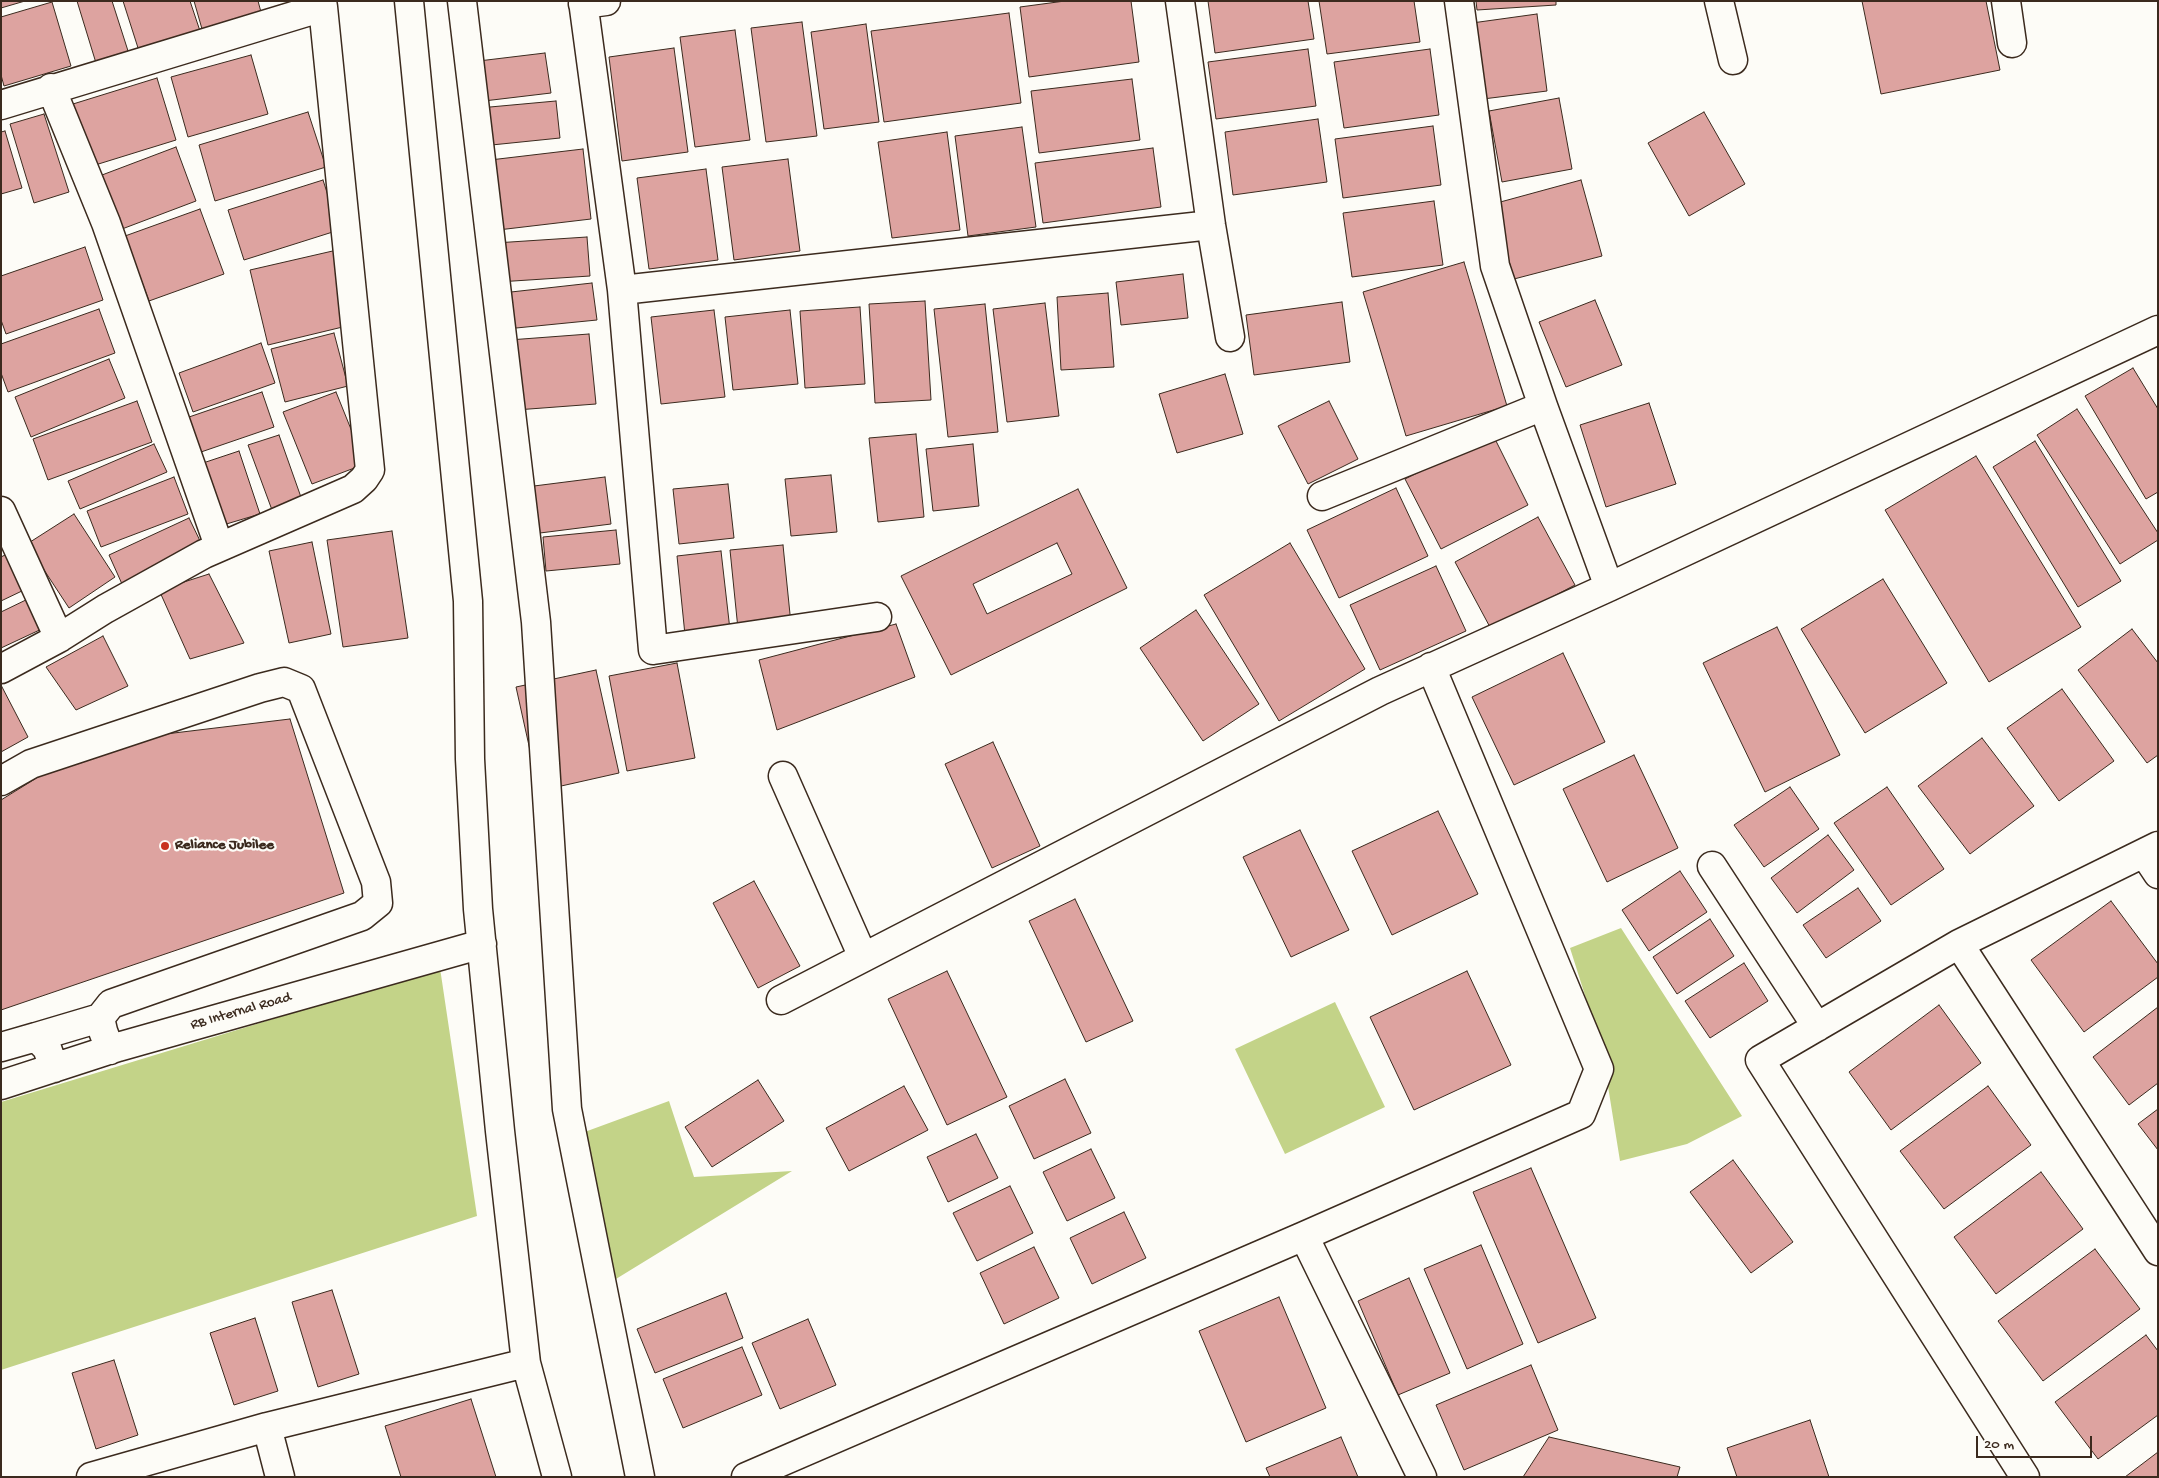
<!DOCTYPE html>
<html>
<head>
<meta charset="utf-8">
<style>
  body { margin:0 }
  #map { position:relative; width:2159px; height:1478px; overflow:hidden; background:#fdfcf7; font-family:"Gochi Hand",sans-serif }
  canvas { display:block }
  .frame { position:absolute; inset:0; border:2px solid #3b2a1e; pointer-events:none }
  .scale { position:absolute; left:1976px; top:1436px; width:116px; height:22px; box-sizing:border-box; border:2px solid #3b2a1e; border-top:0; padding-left:6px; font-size:15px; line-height:18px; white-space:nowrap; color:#3b2a1e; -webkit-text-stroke:4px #fdfcf7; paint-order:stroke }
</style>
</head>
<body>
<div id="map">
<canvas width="2159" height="1478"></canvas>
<div class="frame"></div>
<div class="scale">20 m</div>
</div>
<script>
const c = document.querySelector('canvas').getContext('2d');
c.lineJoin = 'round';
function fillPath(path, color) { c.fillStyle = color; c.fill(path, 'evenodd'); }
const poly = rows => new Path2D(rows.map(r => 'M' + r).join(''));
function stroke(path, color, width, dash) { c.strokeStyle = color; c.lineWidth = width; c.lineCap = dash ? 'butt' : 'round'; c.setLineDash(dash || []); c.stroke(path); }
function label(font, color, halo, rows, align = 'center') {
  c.font = font + ' "Gochi Hand",sans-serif'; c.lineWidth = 4.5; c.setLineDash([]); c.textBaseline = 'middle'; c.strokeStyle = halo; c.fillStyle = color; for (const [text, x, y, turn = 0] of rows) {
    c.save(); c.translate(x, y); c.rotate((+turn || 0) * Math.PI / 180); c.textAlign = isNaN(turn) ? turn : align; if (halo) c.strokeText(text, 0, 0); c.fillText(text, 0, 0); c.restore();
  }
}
fillPath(poly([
  [1621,928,1742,1116,1687,1144,1620,1161,1602,1049,1570,948],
  [440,968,477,1216,1,1370,1,1102],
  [1335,1002,1385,1107,1285,1154,1235,1049],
  [669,1101,694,1177,792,1171,598,1290,571,1137]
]), '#c3d388');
const building = poly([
  [1,1,25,1,1,8,1,1],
  [77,1,112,1,129,54,96,63,77,1],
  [123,1,190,1,200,31,139,51,123,1],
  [194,1,258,1,261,12,202,29,194,1],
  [1065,1,1131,1,1139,62,1029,77,1020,7,1065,1],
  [1208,1,1308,1,1314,39,1215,53,1208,1],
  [1319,1,1414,1,1420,42,1327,54,1319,1],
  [1476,1,1556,1,1556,5,1477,10,1476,1],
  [1862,1,1986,1,2000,70,1881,94,1862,1],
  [52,2,71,66,4,86,1,75,1,17,52,2],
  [1009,13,1021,103,884,122,871,31,1009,13],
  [1537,14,1547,91,1483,99,1472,23,1537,14],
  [802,22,817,136,766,142,751,28,802,22],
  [866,24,879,122,824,129,811,32,866,24],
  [735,30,750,140,695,147,680,37,735,30],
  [674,48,688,152,622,161,609,57,674,48],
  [1308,49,1316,106,1216,119,1208,62,1308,49],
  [1430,49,1439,115,1344,128,1334,62,1430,49],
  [545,53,551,93,467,103,462,63,545,53],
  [251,55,268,114,188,137,171,77,251,55],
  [157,78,176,140,92,166,73,104,157,78],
  [1132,79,1140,140,1039,153,1031,91,1132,79],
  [1559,98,1572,169,1502,182,1489,111,1559,98],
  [556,101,560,138,472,147,468,109,556,101],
  [308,112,326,167,215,201,199,145,308,112],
  [1704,112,1745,184,1689,216,1648,143,1704,112],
  [44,114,69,192,34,203,10,124,44,114],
  [1318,119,1327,182,1233,195,1225,132,1318,119],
  [1433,126,1441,185,1343,198,1335,139,1433,126],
  [1022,127,1036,227,968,236,955,136,1022,127],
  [5,131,22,188,1,194,1,132,5,131],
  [947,132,960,230,892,238,878,142,947,132],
  [176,147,196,201,122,229,102,175,176,147],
  [1153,148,1161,207,1043,223,1035,163,1153,148],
  [583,149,591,219,498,230,490,160,583,149],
  [788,159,800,251,734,260,722,167,788,159],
  [706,169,718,260,649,269,637,178,706,169],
  [323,180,339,230,244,260,228,210,323,180],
  [1581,180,1602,256,1514,279,1493,204,1581,180],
  [1434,201,1443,265,1352,277,1343,213,1434,201],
  [200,209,224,274,149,301,125,236,200,209],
  [587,237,590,276,498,282,495,243,587,237],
  [85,247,103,300,6,334,1,320,1,276,85,247],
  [337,250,355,324,268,345,250,270,337,250],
  [1464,262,1507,406,1406,436,1363,292,1464,262],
  [1183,274,1188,318,1121,325,1116,282,1183,274],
  [592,283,597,320,506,329,502,293,592,283],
  [1108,293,1114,367,1061,370,1057,297,1108,293],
  [1595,300,1622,365,1566,387,1539,322,1595,300],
  [925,301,931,400,875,403,869,304,925,301],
  [1342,302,1350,362,1254,375,1246,315,1342,302],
  [1045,303,1059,416,1007,422,993,309,1045,303],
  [985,304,998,432,948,437,934,309,985,304],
  [860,307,865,384,805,388,800,311,860,307],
  [99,309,115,353,8,392,1,373,1,344,99,309],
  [714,310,725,397,661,404,651,317,714,310],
  [790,310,798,384,733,390,725,317,790,310],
  [334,333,348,386,285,402,271,349,334,333],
  [589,334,596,404,516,410,509,340,589,334],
  [261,343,275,383,193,412,179,373,261,343],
  [109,359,125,398,31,437,15,397,109,359],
  [2133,368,2158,409,2158,492,2146,499,2085,396,2133,368],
  [1225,374,1243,434,1177,453,1159,394,1225,374],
  [262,392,274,427,201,452,189,417,262,392],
  [336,392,365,464,312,484,283,412,336,392],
  [137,401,152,442,48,480,33,439,137,401],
  [1329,401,1358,459,1308,484,1278,426,1329,401],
  [1649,403,1676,484,1606,507,1580,425,1649,403],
  [2077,409,2158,533,2158,540,2120,564,2037,435,2077,409],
  [916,434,924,517,878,522,869,438,916,434],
  [279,435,302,500,272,510,248,445,279,435],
  [1493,435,1528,505,1441,549,1405,479,1493,435],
  [2035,441,2121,581,2078,607,1993,467,2035,441],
  [154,444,167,472,80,509,68,481,154,444],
  [973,444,979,506,933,511,926,449,973,444],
  [239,451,260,514,223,525,203,463,239,451],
  [1976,456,2081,627,1989,682,1885,510,1976,456],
  [831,475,837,532,791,536,785,479,831,475],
  [174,477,188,514,101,547,87,511,174,477],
  [605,477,611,524,540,533,534,486,605,477],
  [728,484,734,538,679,544,673,489,728,484],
  [1396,488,1428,556,1339,598,1307,530,1396,488],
  [1078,489,1127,588,951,675,901,576,1078,489],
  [1057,543,1072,574,987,614,973,584,1057,543],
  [74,514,115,577,69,608,27,544,74,514],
  [1538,517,1575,585,1491,629,1455,562,1538,517],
  [189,518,203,547,122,584,109,555,189,518],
  [616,530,620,564,546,571,543,537,616,530],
  [392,531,408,638,343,647,327,540,392,531],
  [312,542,331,634,289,643,269,551,312,542],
  [1290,543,1365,669,1279,721,1204,595,1290,543],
  [783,545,791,624,738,629,730,550,783,545],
  [721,551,730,630,685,635,677,556,721,551],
  [7,554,24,590,1,601,1,557,7,554],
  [1436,566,1466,631,1380,670,1350,605,1436,566],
  [209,574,244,643,190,659,159,590,209,574],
  [1883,579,1947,683,1865,733,1801,629,1883,579],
  [32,597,46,627,1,648,1,612,32,597],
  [1196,610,1259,704,1203,741,1140,648,1196,610],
  [896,624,915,677,777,730,759,660,896,624],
  [1777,627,1840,755,1765,792,1703,663,1777,627],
  [2132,629,2158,663,2158,755,2147,763,2078,670,2132,629],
  [103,636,128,686,76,710,46,667,103,636],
  [1563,653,1605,742,1514,785,1472,697,1563,653],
  [677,663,695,758,627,771,609,676,677,663],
  [596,670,619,773,539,791,516,687,596,670],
  [1,685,28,737,1,752,1,685],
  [2062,689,2114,761,2059,801,2007,728,2062,689],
  [290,719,344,893,1,1010,1,800,51,769,149,736,290,719],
  [1982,738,2034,806,1970,854,1918,786,1982,738],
  [993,742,1040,846,992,868,945,764,993,742],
  [1634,755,1678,848,1607,882,1563,789,1634,755],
  [1790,787,1819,829,1764,867,1734,825,1790,787],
  [1887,787,1944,869,1891,905,1834,823,1887,787],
  [1438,811,1478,894,1392,935,1352,851,1438,811],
  [1300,830,1349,930,1291,957,1243,857,1300,830],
  [1828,835,1854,870,1797,913,1771,878,1828,835],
  [1680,871,1707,912,1649,951,1622,910,1680,871],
  [754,881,800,966,758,988,713,903,754,881],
  [1858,888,1881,921,1826,958,1803,925,1858,888],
  [1075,899,1133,1021,1086,1042,1029,921,1075,899],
  [2111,901,2158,964,2158,977,2084,1032,2031,960,2111,901],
  [1710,919,1734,956,1677,994,1653,957,1710,919],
  [1744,963,1768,1001,1710,1038,1685,1001,1744,963],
  [947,971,1007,1097,947,1125,888,999,947,971],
  [1467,971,1511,1065,1414,1110,1370,1017,1467,971],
  [1939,1005,1981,1063,1891,1130,1849,1072,1939,1005],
  [2158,1007,2158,1083,2129,1105,2093,1057,2158,1007],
  [1065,1079,1091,1133,1034,1159,1009,1106,1065,1079],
  [758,1080,784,1121,712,1167,685,1127,758,1080],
  [904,1086,928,1130,849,1171,826,1128,904,1086],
  [1988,1086,2031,1145,1944,1209,1900,1151,1988,1086],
  [2158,1109,2158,1150,2138,1124,2158,1109],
  [976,1134,998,1178,948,1202,927,1157,976,1134],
  [1091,1149,1115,1198,1067,1221,1043,1172,1091,1149],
  [1733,1160,1793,1242,1751,1273,1690,1192,1733,1160],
  [1531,1168,1596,1318,1538,1343,1473,1192,1531,1168],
  [2041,1172,2083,1229,1996,1294,1954,1237,2041,1172],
  [1010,1186,1033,1233,977,1261,953,1213,1010,1186],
  [1124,1212,1146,1258,1092,1284,1070,1238,1124,1212],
  [1481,1245,1523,1344,1467,1369,1424,1269,1481,1245],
  [1034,1247,1059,1298,1004,1324,980,1273,1034,1247],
  [2095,1249,2140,1309,2043,1381,1998,1321,2095,1249],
  [1409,1278,1450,1373,1398,1395,1358,1301,1409,1278],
  [332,1290,359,1374,318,1387,292,1302,332,1290],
  [726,1293,743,1338,655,1373,637,1329,726,1293],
  [1279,1297,1326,1408,1246,1442,1199,1331,1279,1297],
  [255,1318,278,1391,234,1405,210,1333,255,1318],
  [808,1319,836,1385,780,1409,752,1343,808,1319],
  [2146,1335,2158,1351,2158,1415,2098,1459,2055,1402,2146,1335],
  [742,1347,762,1395,683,1428,663,1379,742,1347],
  [114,1360,138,1435,96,1449,72,1373,114,1360],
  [1531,1365,1558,1430,1464,1470,1436,1405,1531,1365],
  [471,1399,496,1477,401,1477,385,1426,471,1399],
  [1810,1420,1829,1477,1737,1477,1727,1448,1810,1420],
  [1341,1437,1358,1477,1270,1477,1266,1468,1341,1437],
  [1549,1437,1680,1467,1677,1477,1523,1477,1549,1437],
  [2158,1452,2158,1477,2125,1477,2158,1452]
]);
fillPath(building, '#dda3a0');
stroke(building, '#3b2a1e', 1);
const street = poly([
  [409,1,468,601,470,759,478,909,500,1131,526,1363,557,1477],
  [462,1,536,622,567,1109,640,1477],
  [583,1,622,290,653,650,877,617],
  [1180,1,1211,225,1230,337],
  [1459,1,1495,266,1543,406,1609,587],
  [1719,1,1733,60],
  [2006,1,2012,43],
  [583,4,606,1],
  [51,88,106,223,219,546],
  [1,105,323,7,322,1],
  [622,290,1211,225],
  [1322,496,1543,406],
  [1,511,59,638],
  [1,669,59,638,105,609,204,554,353,489,364,479,370,470,323,7],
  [783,776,863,957],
  [1,781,31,764,260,688,284,682,301,689,376,882,378,903,362,916,111,1004,100,1018,103,1031,110,1050],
  [2144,853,2158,874],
  [1712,866,1817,1027],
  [1959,944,2158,1251],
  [781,1000,1380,691,1609,587,2158,330],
  [36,1037,100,1018],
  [1,1047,36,1037,47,1048,54,1068],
  [1,1085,118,1047,482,944],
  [1304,1236,1422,1477],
  [267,1427,280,1477],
  [91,1477,267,1427,526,1363],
  [746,1477,1304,1236,1581,1114,1599,1069,1431,667],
  [2025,1477,1760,1060,1959,944,2158,846]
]);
stroke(street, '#3b2a1e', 31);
stroke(street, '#fdfcf7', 28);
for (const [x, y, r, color] of [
  [165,846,5,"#c8321e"]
]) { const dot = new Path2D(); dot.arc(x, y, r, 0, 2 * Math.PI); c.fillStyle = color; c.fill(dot); stroke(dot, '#fdfcf7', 2); }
label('bold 15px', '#3b2a1e', '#fdfcf7', [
  ["Reliance Jubilee",175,846]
], 'left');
label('15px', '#3b2a1e', '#fdfcf7', [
  ["RB Internal Road",241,1012,-16]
]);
</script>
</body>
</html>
